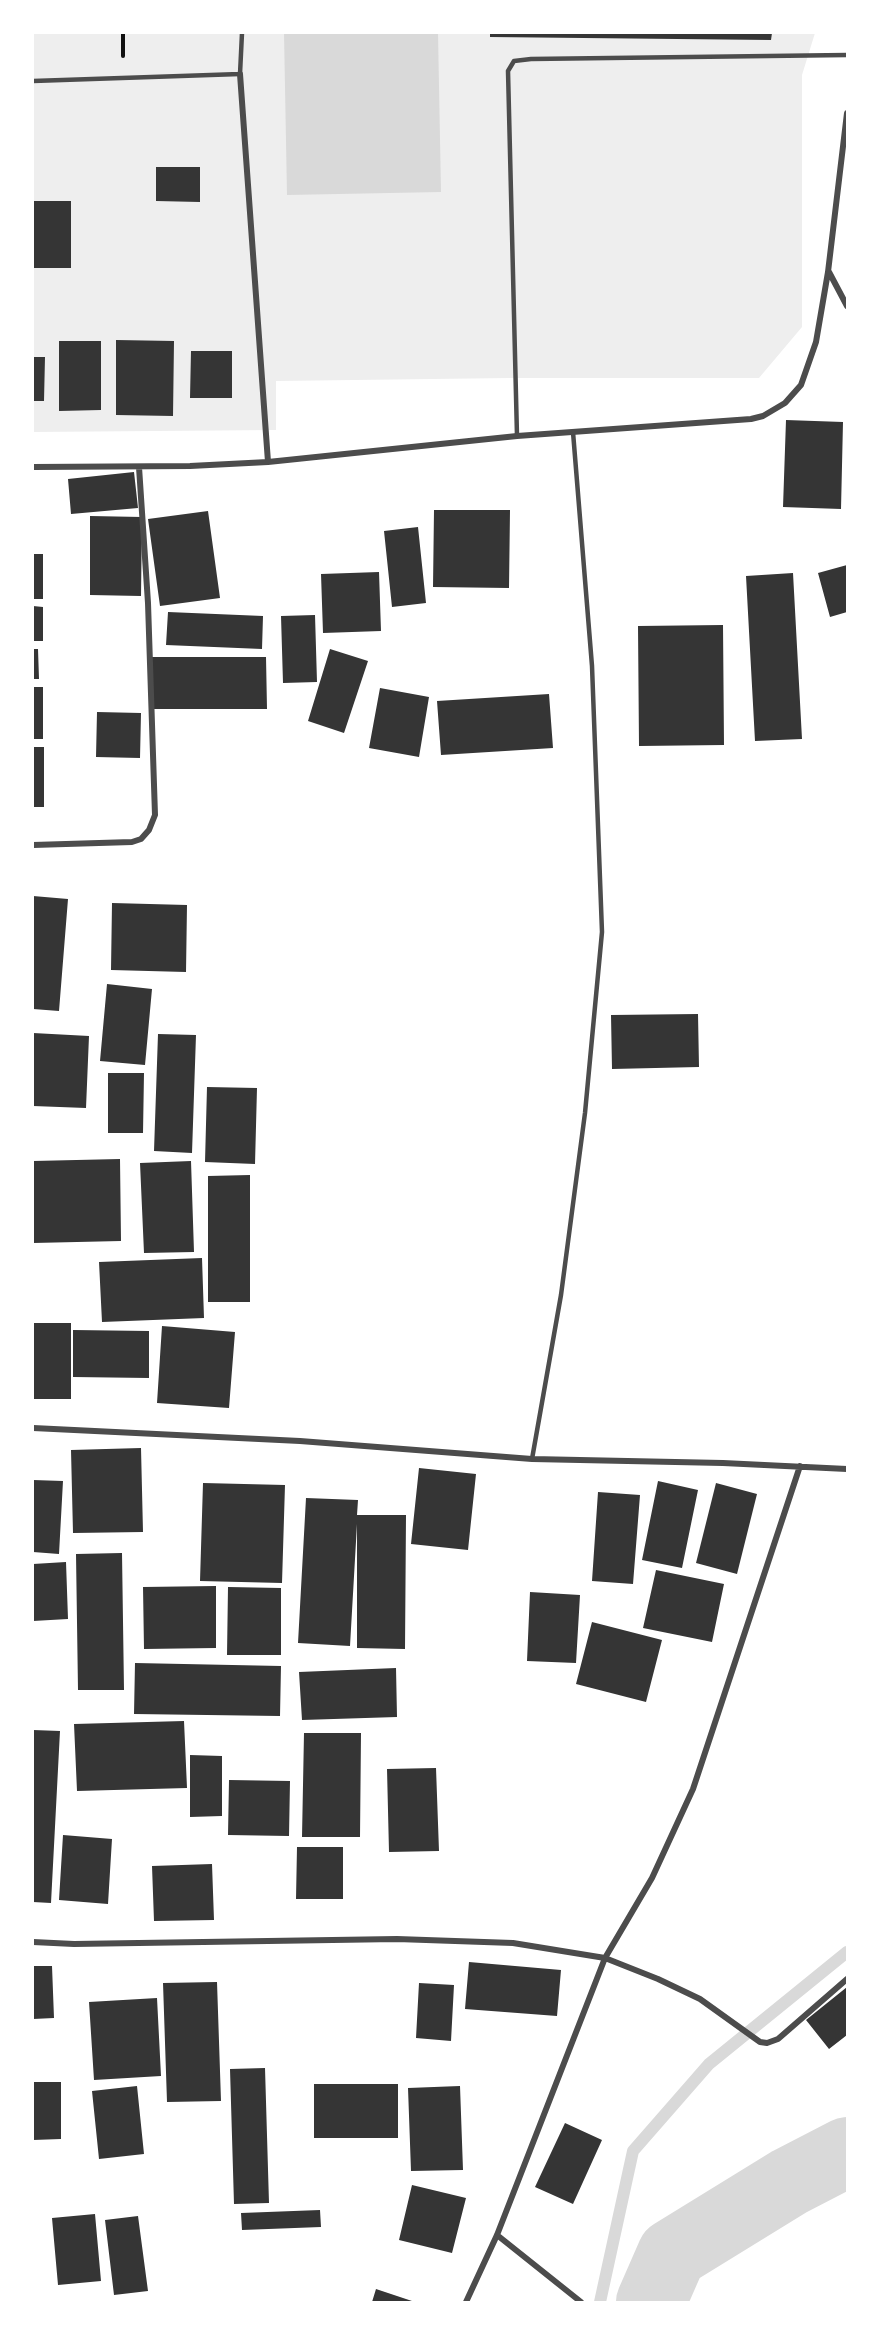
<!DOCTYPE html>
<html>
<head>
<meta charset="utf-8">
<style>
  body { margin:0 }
  #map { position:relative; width:880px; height:2335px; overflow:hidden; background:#fff; font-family:"Varela Round",sans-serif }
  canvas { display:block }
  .frame { position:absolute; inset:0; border:34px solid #fff; pointer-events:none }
</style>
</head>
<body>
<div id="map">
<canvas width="880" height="2335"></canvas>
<div class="frame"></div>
</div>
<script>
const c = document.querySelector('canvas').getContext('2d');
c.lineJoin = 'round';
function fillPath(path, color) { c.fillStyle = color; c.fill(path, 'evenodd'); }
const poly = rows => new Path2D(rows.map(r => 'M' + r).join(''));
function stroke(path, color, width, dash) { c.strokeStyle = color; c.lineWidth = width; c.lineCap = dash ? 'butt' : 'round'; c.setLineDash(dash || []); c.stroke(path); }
fillPath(poly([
  [33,33,815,33,802,75,802,327,759,378,510,378,276,381,276,430,33,432]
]), '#eee');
fillPath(poly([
  [284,33,438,33,441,192,287,195]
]), '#d9d9d9');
stroke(poly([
  [600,2302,633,2151,709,2064,847,1952]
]), '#d9d9d9', 12);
stroke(poly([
  [651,2302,672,2254,789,2182,847,2152]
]), '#d9d9d9', 70);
fillPath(poly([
  [490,33,772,33,771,40,490,37],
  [156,167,200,167,200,202,156,201],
  [33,201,71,201,71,268,33,268],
  [116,340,174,341,173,416,116,415],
  [59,341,101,341,101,410,59,411],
  [191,351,232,351,232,398,190,398],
  [33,357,45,357,44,401,33,401],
  [786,420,843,422,841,509,783,507],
  [134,472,138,508,71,514,68,479],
  [434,510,510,510,509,588,433,587],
  [208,511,220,598,160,606,148,519],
  [90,516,142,517,141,596,90,595],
  [418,527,426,603,392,607,384,531],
  [33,554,43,554,43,599,33,599],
  [847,565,847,612,830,617,818,573],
  [379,572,381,631,323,633,321,574],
  [793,573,802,739,755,741,746,576],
  [33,606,43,607,43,641,33,641],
  [168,612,263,616,262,649,166,645],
  [315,615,317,682,283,683,281,616],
  [723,625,724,745,639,746,638,626],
  [33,649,38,649,39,679,33,679],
  [330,649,368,661,344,733,308,721],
  [152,657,266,657,267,709,152,709],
  [33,687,43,687,43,739,33,739],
  [380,688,429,697,419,757,369,748],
  [549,694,553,748,441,755,437,701],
  [97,712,141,713,140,758,96,757],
  [33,747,44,747,44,807,33,807],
  [33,896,68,899,59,1011,33,1009],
  [112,903,187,905,186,972,111,970],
  [107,984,152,989,145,1065,100,1061],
  [698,1014,699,1067,612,1069,611,1015],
  [33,1033,89,1036,86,1108,33,1106],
  [158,1034,196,1035,192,1153,154,1151],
  [108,1073,144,1073,143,1133,108,1133],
  [207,1087,257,1088,255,1164,205,1162],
  [120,1159,121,1241,33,1243,33,1161],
  [191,1161,194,1252,144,1253,140,1163],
  [250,1175,250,1302,208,1302,208,1176],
  [202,1258,204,1318,102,1322,99,1262],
  [33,1323,71,1323,71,1399,33,1399],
  [162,1326,235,1332,229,1408,157,1403],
  [73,1330,149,1331,149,1378,73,1377],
  [141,1448,143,1532,73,1533,71,1450],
  [419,1468,476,1474,468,1550,411,1544],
  [33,1480,63,1481,59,1554,33,1552],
  [658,1481,698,1490,682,1568,642,1560],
  [203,1483,285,1485,282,1583,200,1581],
  [716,1483,757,1494,737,1574,696,1563],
  [598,1492,640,1495,633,1584,592,1581],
  [306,1498,358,1500,357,1515,406,1515,405,1649,357,1648,357,1524,350,1646,298,1643],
  [122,1553,124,1690,78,1690,76,1554],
  [66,1562,68,1619,33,1621,33,1564],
  [656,1570,724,1584,712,1642,643,1628],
  [216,1586,216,1648,144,1649,143,1587],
  [228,1587,281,1588,281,1655,227,1655],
  [530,1592,580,1595,576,1663,527,1661],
  [592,1622,662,1640,646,1702,576,1684],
  [135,1663,281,1666,280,1716,134,1714],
  [396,1668,397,1717,302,1720,299,1672],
  [184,1721,187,1788,77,1791,74,1724],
  [33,1730,60,1731,51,1903,33,1902],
  [304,1733,361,1733,360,1837,302,1837],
  [190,1755,222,1756,222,1816,190,1817],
  [436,1768,439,1851,389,1852,387,1769],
  [229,1780,290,1781,289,1836,228,1835],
  [63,1835,112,1839,108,1904,59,1900],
  [297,1847,343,1847,343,1899,296,1899],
  [212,1864,214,1920,154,1921,152,1866],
  [469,1962,561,1970,557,2016,465,2009],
  [33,1966,52,1966,54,2018,33,2019],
  [217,1982,221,2101,167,2102,163,1983],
  [419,1983,454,1985,451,2041,416,2038],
  [847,1987,847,2035,829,2049,806,2020],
  [157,1998,161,2076,94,2080,89,2002],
  [265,2068,269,2203,234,2204,230,2069],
  [33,2082,61,2082,61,2139,33,2140],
  [314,2084,398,2084,398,2138,314,2138],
  [137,2086,144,2154,99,2159,92,2091],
  [460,2086,463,2170,411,2171,408,2088],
  [565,2123,602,2140,573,2204,535,2187],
  [412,2185,466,2198,452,2253,399,2240],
  [320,2210,321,2227,242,2230,241,2213],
  [95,2214,101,2281,58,2285,52,2218],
  [138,2216,148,2291,114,2295,105,2220],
  [376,2289,415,2302,372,2302]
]), '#353535');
stroke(poly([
  [123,56,123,33]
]), '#111', 4);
stroke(poly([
  [33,81,240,74,242,33],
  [517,436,508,71,514,61,531,59,847,55],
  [532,1459,561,1295,585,1113,602,932,592,666,573,432]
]), '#4c4c4c', 4.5);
stroke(poly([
  [240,74,268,462],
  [829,272,847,306],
  [33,467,190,466,268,462,517,436,751,419,763,416,785,403,801,385,816,342,828,272,847,113],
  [33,845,132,842,141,839,149,830,155,815,148,603,139,467],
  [33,1428,300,1441,532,1459,723,1463,847,1469],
  [33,1942,74,1944,397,1939,513,1943,605,1958,652,1878,693,1789,800,1466],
  [497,2235,581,2302],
  [466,2302,497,2235,605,1958,658,1979,700,1999,760,2042,767,2043,778,2039,847,1979]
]), '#4c4c4c', 6);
</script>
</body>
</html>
